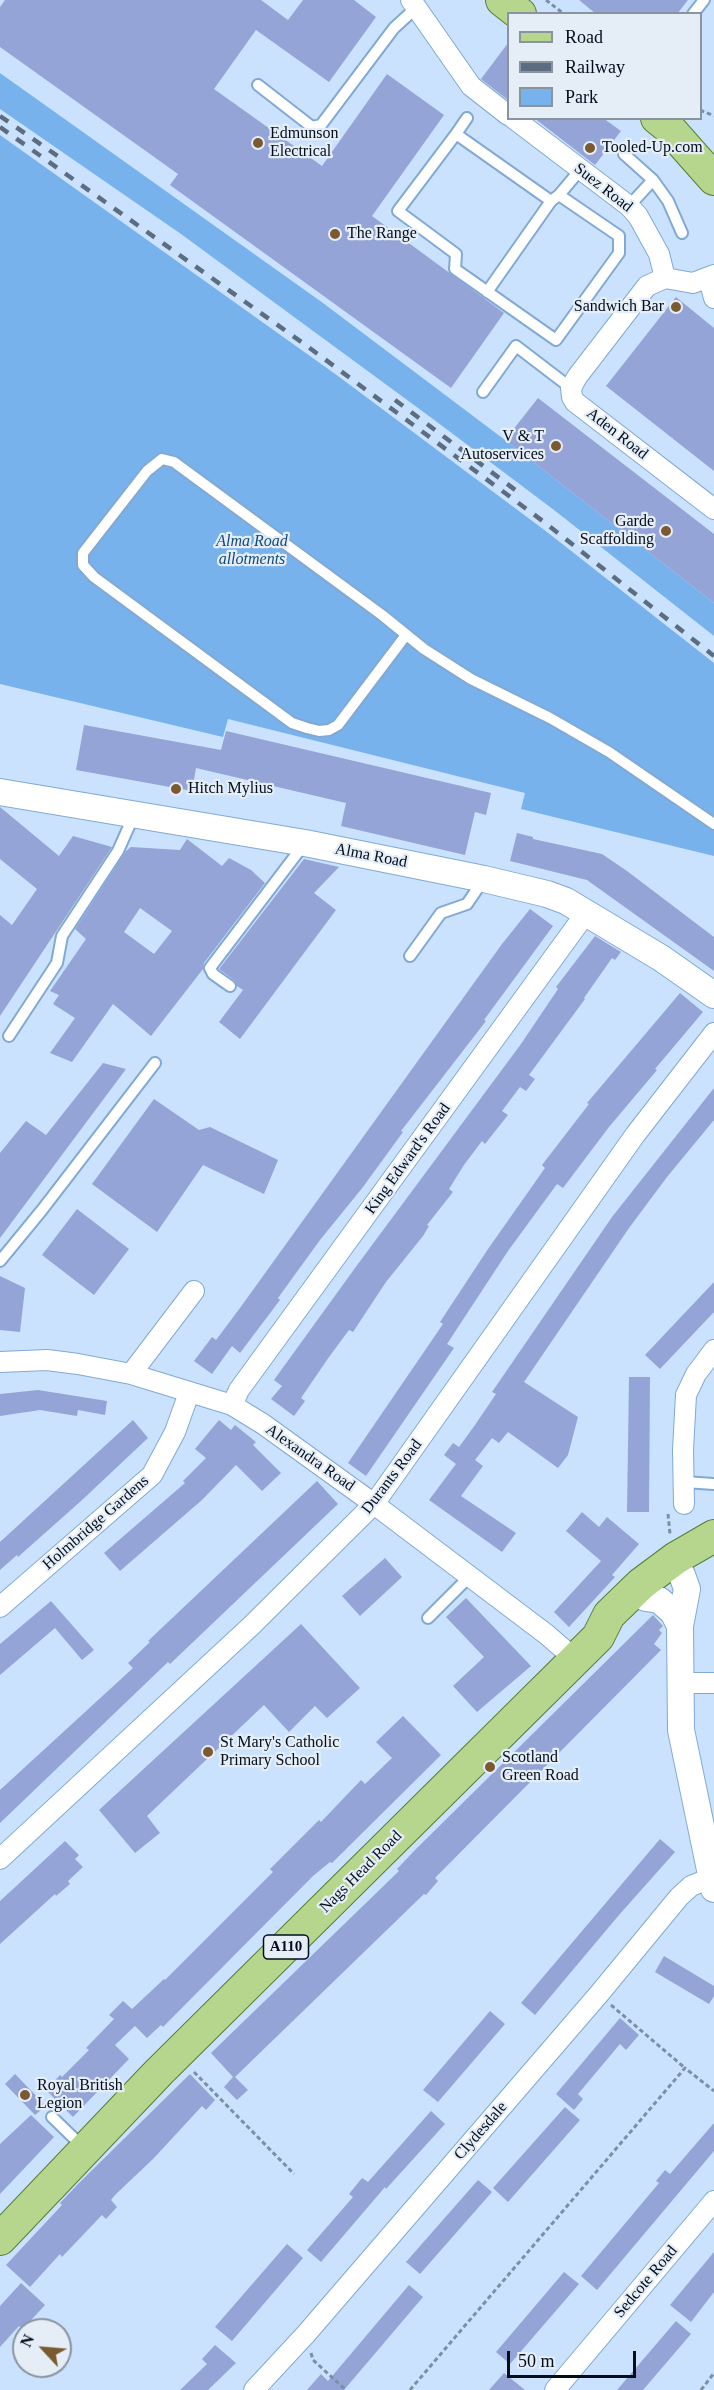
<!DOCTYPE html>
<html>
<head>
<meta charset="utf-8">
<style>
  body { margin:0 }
  #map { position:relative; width:714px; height:2390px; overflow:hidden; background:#cae2fd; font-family:Georgia,serif }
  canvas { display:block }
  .legend { position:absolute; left:507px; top:12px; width:195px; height:108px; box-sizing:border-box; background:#e5eef7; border:2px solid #8a949f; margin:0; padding:8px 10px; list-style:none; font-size:18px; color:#020d1c }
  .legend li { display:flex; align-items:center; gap:12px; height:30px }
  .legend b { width:30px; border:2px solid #8a949f }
  .north { position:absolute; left:12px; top:2318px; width:60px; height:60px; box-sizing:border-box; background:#e5eef7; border:2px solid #8a949f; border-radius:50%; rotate:296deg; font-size:16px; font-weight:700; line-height:24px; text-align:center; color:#020d1c }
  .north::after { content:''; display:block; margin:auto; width:21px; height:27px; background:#7b5a31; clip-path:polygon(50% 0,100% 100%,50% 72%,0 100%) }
  .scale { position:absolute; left:507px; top:2351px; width:129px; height:27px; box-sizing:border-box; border:3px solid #020d1c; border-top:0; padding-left:8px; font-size:18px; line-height:21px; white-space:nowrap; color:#020d1c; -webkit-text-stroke:4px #e5eef7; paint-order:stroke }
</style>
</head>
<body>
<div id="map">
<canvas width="714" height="2390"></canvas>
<ul class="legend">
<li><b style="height:8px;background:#b6d68e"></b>Road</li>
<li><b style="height:8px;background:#5c6d82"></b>Railway</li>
<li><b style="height:16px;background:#78b2ed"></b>Park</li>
</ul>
<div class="north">N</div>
<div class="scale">50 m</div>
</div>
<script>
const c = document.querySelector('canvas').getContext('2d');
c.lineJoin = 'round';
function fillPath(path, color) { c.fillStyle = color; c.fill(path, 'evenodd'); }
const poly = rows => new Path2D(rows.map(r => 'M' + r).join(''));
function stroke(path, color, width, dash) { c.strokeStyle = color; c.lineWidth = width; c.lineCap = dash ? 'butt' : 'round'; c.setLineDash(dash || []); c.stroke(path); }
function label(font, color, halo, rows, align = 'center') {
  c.font = font + ' Georgia,serif'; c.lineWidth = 4.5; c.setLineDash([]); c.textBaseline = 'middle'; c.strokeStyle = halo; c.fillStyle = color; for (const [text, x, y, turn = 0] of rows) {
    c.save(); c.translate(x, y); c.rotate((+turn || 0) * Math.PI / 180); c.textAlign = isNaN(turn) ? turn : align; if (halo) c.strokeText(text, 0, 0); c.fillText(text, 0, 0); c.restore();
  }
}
fillPath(poly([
  [0,73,323,303,505,440,714,603,714,636,554,510,433,419,181,234,0,109],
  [0,135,338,376,547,532,714,663,714,856,521,809,525,793,228,719,223,737,0,684]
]), '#78b2ed');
fillPath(poly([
  [5,0,261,0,288,20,303,0,354,0,376,17,329,82,256,30,214,89,322,166,387,74,444,115,372,216,504,313,451,388,170,185,178,174,0,47,0,7],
  [579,0,688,0,677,14,596,14],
  [508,43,508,100,481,79],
  [534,118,603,118,621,131,595,165],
  [676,297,714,328,714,471,606,386],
  [538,398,714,534,714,603,505,440],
  [84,725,221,750,226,731,491,793,486,815,475,812,465,855,341,826,346,803,196,768,192,791,76,770],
  [0,807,59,856,73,836,112,847,0,1016,0,915,12,925,37,889,0,859],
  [517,833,533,837,533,839,602,854,627,871,714,937,714,971,587,880,510,861],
  [187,839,222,866,229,858,251,870,265,883,204,963,203,969,151,1036,113,1004,72,1062,50,1053,75,1018,53,1004,59,995,50,991,86,939,75,929,126,851,131,847,180,850],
  [140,908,172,931,154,954,124,932],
  [304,859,339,867,314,893,336,910,240,1039,219,1022,243,990,237,986,234,980,219,969],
  [530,909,553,926,484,1020,486,1021,401,1131,403,1132,363,1187,320,1240,278,1298,280,1300,240,1353,232,1346,212,1374,194,1361,212,1337,216,1340,240,1308,502,944],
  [595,936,621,952,615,960,612,958,584,998,585,999,529,1075,535,1079,526,1091,520,1087,502,1111,508,1115,485,1144,482,1141,464,1165,449,1189,453,1192,427,1225,429,1226,423,1236,386,1282,353,1332,349,1330,329,1357,301,1398,305,1401,294,1416,271,1399,282,1386,274,1380,355,1268,521,1044,558,989,556,987],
  [680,993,703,1012,655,1069,657,1070,609,1127,563,1188,557,1184,508,1251,447,1344,454,1348,366,1476,348,1463,443,1324,440,1322,488,1249,545,1168,542,1165,589,1104,587,1103],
  [103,1063,126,1069,0,1238,0,1153,26,1121,46,1135],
  [714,1088,714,1120,667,1177,629,1228,524,1382,578,1417,568,1455,558,1468,508,1432,499,1443,492,1438,475,1460,483,1466,461,1496,516,1533,502,1552,429,1500,456,1464,444,1455,453,1443,459,1447,475,1425,496,1394,492,1392,612,1217],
  [154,1099,199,1130,210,1127,278,1160,264,1194,203,1165,157,1232,92,1184],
  [77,1209,129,1249,94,1295,42,1255],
  [0,1276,25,1288,20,1332,0,1330],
  [714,1282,714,1312,660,1369,645,1355],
  [629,1377,650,1377,649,1512,627,1512],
  [38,1390,107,1401,105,1415,78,1410,77,1416,40,1410,0,1416,0,1394],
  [133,1420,148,1438,81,1501,18,1557,17,1555,0,1570,0,1542],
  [219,1420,231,1430,235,1425,256,1442,253,1445,281,1473,262,1491,236,1465,202,1500,120,1571,104,1553,185,1483,183,1481,206,1458,195,1449],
  [317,1481,338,1504,170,1664,168,1662,0,1823,0,1790,133,1668,128,1663,150,1642,148,1641],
  [582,1512,599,1527,607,1517,639,1544,612,1575,615,1577,569,1627,554,1612,601,1561,566,1531],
  [385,1558,402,1577,360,1616,342,1596],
  [466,1598,531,1666,477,1712,453,1686,484,1657,446,1617],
  [51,1601,94,1650,82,1660,55,1628,0,1675,0,1644],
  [653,1615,663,1626,659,1630,662,1633,654,1644,661,1650,435,1878,438,1881,426,1895,424,1894,235,2077,248,2090,237,2100,224,2087,233,2077,211,2053,399,1871,397,1869,416,1849],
  [301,1624,360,1688,327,1718,315,1706,289,1732,264,1705,147,1816,160,1833,135,1853,99,1810],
  [403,1716,441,1755,332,1863,330,1862,313,1876,163,2027,161,2025,147,2038,135,2026,115,2045,129,2059,73,2117,46,2090,60,2075,62,2077,89,2050,86,2048,114,2019,109,2015,123,2001,132,2009,164,1979,165,1980,273,1872,270,1869,319,1820,321,1822,361,1780,365,1784,392,1758,376,1742],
  [660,1839,675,1852,619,1915,535,2015,521,2003],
  [65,1841,79,1855,75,1859,83,1867,68,1881,70,1884,56,1896,55,1894,0,1944,0,1901],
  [664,1956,714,1986,714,1996,709,2004,655,1972],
  [490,2011,505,2024,438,2102,423,2090],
  [620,2018,639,2035,626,2050,620,2044,578,2094,583,2099,574,2110,556,2094],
  [15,2074,46,2106,35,2115,5,2084],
  [190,2074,215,2100,206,2110,202,2106,154,2158,115,2195,111,2200,117,2207,106,2219,102,2215,62,2257,60,2254,30,2287,6,2265,62,2205,60,2203,79,2183],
  [565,2107,580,2120,508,2202,493,2188],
  [431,2111,445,2124,386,2189,385,2187,321,2262,307,2250,353,2197,349,2194,362,2178,368,2182],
  [31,2115,54,2137,0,2194,0,2144],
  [714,2123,714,2151,597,2290,581,2276,659,2183,656,2181,665,2170,670,2174],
  [478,2180,492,2192,420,2274,406,2262],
  [287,2244,303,2258,232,2341,215,2327],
  [714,2252,714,2292,691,2322,670,2305],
  [564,2272,579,2284,510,2364,496,2352],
  [21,2283,45,2305,23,2329,19,2326,0,2347,0,2306],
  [409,2285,423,2297,344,2390,307,2390,321,2374,328,2381],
  [676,2321,691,2334,643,2390,617,2390],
  [215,2345,236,2363,208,2390,180,2390,207,2364,202,2359],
  [504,2373,525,2390,489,2390]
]), '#94a4d6');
const service = poly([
  [693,14,704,0],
  [258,85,312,127,321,125,394,28,417,7],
  [456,134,467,118],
  [624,154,653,180,668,201,682,233],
  [551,201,456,134,398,211,456,254,455,269,556,340,619,253,619,236,559,195],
  [629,206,653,180],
  [487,292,551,201,559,195,580,170],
  [483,392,516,346,571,388],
  [406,635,338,725,329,730,319,731,307,728,292,723,94,577,83,565,83,553,147,471,162,459,174,462,382,615,424,649,471,679,550,718,609,752,714,824],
  [410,956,441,913,467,904,484,879],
  [230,986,213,974,210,968,305,843],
  [9,1036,57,963,62,936,118,851,134,815],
  [0,1261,42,1210,155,1063],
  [684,1482,714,1484],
  [428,1618,469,1577],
  [52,2117,83,2147]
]);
const minor = poly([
  [411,0,471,86,508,115],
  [513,118,629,206,638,216,659,254,665,278],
  [714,275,693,283,665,278,647,286,577,377,571,388,572,397,575,402,714,509],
  [709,279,714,298],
  [0,1362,47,1360,78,1364,131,1374,232,1405,263,1424,374,1504,546,1634,575,1659],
  [131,1374,194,1291],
  [232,1405,239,1390,586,913],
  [684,1504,683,1450,686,1395,696,1374,714,1350],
  [0,1607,152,1475,175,1432,189,1393],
  [681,1683,714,1683],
  [0,1859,251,1626,374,1504,635,1135,714,1033],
  [254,2390,306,2334,599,1994,679,1897,691,1886,711,1878],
  [555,2390,714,2201]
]);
const tertiary = poly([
  [0,792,305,843,484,879,547,894,566,901,661,958,714,995],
  [682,1575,687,1589,680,1626,681,1730,714,1889],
  [646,1598,659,1600,673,1612,680,1626]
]);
const primary = poly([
  [502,0,520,14],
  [657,118,667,126,714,179],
  [0,2239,159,2072,598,1637,609,1615,641,1584,676,1558,714,1536]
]);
stroke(service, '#82a9d3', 14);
stroke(minor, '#82a9d3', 22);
stroke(tertiary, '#82a9d3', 28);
stroke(primary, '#577e35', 34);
stroke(poly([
  [546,0,564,14],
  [700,110,714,116],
  [668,1514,670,1534],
  [611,2005,685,2068],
  [194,2072,294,2174],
  [311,2353,313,2360,346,2390],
  [410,2390,685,2068,714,2091],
  [701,2390,714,2373]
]), '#7c8fa5', 3, [4.5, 3]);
stroke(service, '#fff', 10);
stroke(minor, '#fff', 20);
stroke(tertiary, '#fff', 26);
stroke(primary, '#b6d68e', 32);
stroke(poly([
  [0,116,59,157],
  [0,127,307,346,544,522,714,656],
  [395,400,522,495]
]), '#5c6d82', 4.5, [10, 10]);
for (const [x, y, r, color] of [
  [258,143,6,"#7b5a31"],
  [590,148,6,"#7b5a31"],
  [335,234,6,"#7b5a31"],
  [676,307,6,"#7b5a31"],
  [556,446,6,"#7b5a31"],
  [666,531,6,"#7b5a31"],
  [176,789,6,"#7b5a31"],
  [208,1752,6,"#7b5a31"],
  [490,1767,6,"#7b5a31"],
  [25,2095,6,"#7b5a31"]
]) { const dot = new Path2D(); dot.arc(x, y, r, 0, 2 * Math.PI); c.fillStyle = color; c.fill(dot); stroke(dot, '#e5eef7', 2); }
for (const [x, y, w] of [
  [286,1947,45]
]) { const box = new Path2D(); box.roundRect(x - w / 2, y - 12, w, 24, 4.5); c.fillStyle = '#e5eef7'; c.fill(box); stroke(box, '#020d1c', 1.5); }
label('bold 15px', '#020d1c', null, [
  ["A110",286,1947]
]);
label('16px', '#020d1c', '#e5eef7', [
  ["Edmunson",270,134],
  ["Electrical",270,152],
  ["Tooled-Up.com",602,148],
  ["The Range",347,234],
  ["Sandwich Bar",664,307,"right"],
  ["V & T",544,437,"right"],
  ["Autoservices",544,455,"right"],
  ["Garde",654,522,"right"],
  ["Scaffolding",654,540,"right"],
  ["Hitch Mylius",188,789],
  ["St Mary's Catholic",220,1743],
  ["Primary School",220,1761],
  ["Scotland",502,1758],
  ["Green Road",502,1776],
  ["Royal British",37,2086],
  ["Legion",37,2104]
], 'left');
label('16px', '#020d1c', '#e5eef7', [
  ["Suez Road",603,188,38],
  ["Aden Road",617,434,38],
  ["Alma Road",371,856,11],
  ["King Edward's Road",408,1159,-54],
  ["Alexandra Road",310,1458,35],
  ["Durants Road",392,1477,-53],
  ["Holmbridge Gardens",96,1523,-41],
  ["Nags Head Road",361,1872,-45],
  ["Clydesdale",481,2131,-49],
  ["Sedcote Road",646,2282,-50]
]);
label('italic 16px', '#10497b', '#e5eef7', [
  ["Alma Road",252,542],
  ["allotments",252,560]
]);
</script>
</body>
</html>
